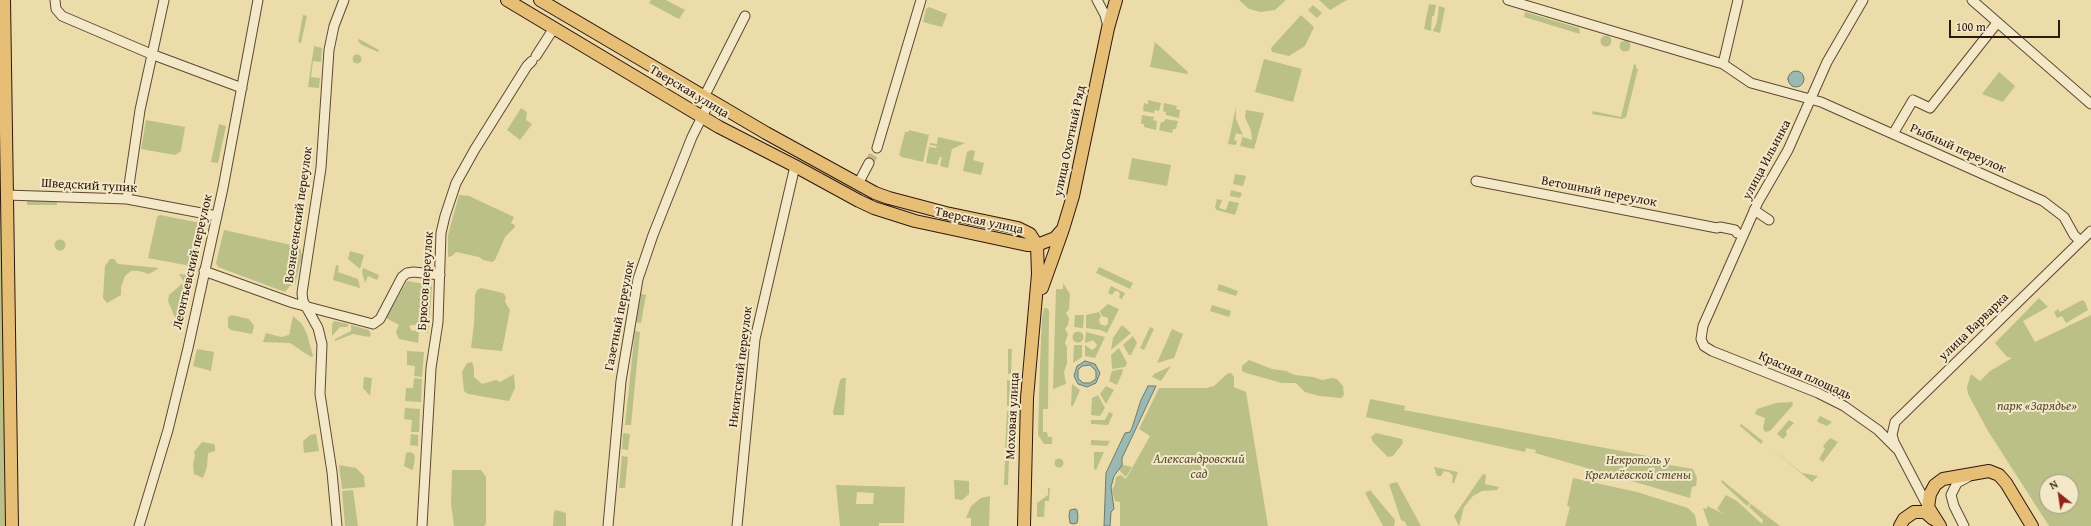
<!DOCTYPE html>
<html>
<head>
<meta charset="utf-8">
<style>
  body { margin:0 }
  #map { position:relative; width:2091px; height:526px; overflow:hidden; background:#ecdcaa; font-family:"Gentium Book Plus",serif }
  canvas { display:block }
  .north { position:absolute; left:2039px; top:474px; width:40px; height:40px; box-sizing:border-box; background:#f3e8c8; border:1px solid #a5947d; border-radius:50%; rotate:330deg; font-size:11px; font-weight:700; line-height:16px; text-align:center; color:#2f170d }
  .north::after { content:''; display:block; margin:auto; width:14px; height:18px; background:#8f2418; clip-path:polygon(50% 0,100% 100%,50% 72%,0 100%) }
  .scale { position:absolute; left:1949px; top:20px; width:111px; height:18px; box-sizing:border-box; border:2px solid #2f170d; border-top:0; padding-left:5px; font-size:12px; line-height:14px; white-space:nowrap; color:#2f170d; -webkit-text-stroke:3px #f3e8c8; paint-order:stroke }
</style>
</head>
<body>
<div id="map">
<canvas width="2091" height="526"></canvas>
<div class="north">N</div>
<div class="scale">100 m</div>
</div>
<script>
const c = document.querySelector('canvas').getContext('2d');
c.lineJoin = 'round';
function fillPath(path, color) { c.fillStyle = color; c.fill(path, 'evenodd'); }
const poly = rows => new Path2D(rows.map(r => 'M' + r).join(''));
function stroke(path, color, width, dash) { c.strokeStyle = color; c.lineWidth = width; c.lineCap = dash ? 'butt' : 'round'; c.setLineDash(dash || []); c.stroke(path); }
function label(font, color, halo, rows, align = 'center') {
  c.font = font + ' "Gentium Book Plus",serif'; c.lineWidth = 4; c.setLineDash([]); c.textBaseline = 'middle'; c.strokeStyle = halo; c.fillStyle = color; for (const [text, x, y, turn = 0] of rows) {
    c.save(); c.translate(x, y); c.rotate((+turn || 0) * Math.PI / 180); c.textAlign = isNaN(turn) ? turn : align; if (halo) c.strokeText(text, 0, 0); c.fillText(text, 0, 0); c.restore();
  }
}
fillPath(poly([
  [651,0,666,0,685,10,679,19,649,3],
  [1239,0,1286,0,1275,10,1261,12,1249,9],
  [1319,0,1347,0,1330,10],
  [1429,4,1436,5,1434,16,1432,16,1431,31,1424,29],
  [1313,5,1322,13,1317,18,1308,10],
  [1439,6,1445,8,1440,33,1433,31,1437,22],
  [929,7,947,14,942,27,923,22,926,9],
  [1525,12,1579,28,1580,34,1524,17],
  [303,15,307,16,301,43,298,42],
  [1301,15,1314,27,1305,46,1289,56,1272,52,1271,48],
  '1600.5 41a5.5 5.5 0 1 1 11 0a5.5 5.5 0 1 1-11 0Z',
  [359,39,379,50,378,52,362,45,358,41],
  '1619.5 46a5.5 5.5 0 1 1 11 0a5.5 5.5 0 1 1-11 0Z',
  [1155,42,1188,72,1187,74,1150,67],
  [314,46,322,48,321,62,313,61,311,77,320,78,319,88,308,87],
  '352.5 59a4.5 4.5 0 1 1 9 0a4.5 4.5 0 1 1-9 0Z',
  [1264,59,1302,69,1293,102,1255,92],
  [1634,64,1636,65,1636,68,1638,69,1626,117,1622,119,1592,114,1593,111,1621,117],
  [1999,72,2015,86,2003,102,1982,94],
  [1148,100,1161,103,1159,111,1155,110,1154,113,1143,111,1144,103,1148,104],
  [1164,103,1177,106,1176,109,1180,110,1179,118,1166,115,1166,112,1163,111],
  [1236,107,1236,119,1242,133,1243,137,1252,140,1251,131,1245,117,1246,110,1264,113,1254,149,1240,146,1243,135,1236,133,1234,140,1237,141,1236,145,1228,144],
  [521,108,527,112,526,120,532,124,520,140,507,130],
  [0,115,3,346,5,526,0,526],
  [1142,115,1154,117,1153,120,1157,121,1156,130,1144,127,1144,124,1141,124],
  [1165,119,1178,121,1176,129,1173,129,1172,133,1159,130,1161,122,1164,122],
  [146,120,185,127,181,151,175,155,141,149],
  [219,124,226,126,218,163,211,162],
  [909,130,929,135,923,162,902,157,899,155,905,132,908,132],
  [938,137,965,143,952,149,948,168,940,166,942,157,940,157,937,165,926,163,929,147,936,148,937,146,930,145,930,143,937,144],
  [971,150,975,151,973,160,984,163,981,175,963,171,967,152],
  [1132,158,1171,165,1167,186,1128,179],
  [1235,174,1246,176,1243,186,1233,184],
  [1231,190,1242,193,1240,198,1230,196],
  [459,195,469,196,514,217,511,224,514,224,515,227,505,237,495,260,492,262,483,260,479,257,456,252,452,256,448,257,448,235],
  [27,199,57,199,57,205,27,205],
  [1217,199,1222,200,1219,208,1226,210,1229,201,1239,203,1235,215,1217,210,1215,208],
  [160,215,206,224,196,267,148,258,157,217],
  [224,230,300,247,302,256,295,285,290,286,285,292,218,267,216,263],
  '54.5 245a5.5 5.5 0 1 1 11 0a5.5 5.5 0 1 1-11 0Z',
  [350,251,364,255,360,269,348,259],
  [110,259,114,259,118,264,159,268,149,274,139,271,131,271,125,276,121,287,121,295,107,303,103,298,105,266],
  [336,265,339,266,338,272,358,279,360,288,333,280],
  [1099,267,1133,283,1130,289,1096,273],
  [363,268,379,275,377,280,368,276,365,283,362,272],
  [179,274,188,275,194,278,183,327,170,323,176,320,168,301,169,295,184,282],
  [407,281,431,285,432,287,428,333,425,333,423,328,418,324,409,326,412,331,417,330,419,333,418,343,399,339,396,332,399,325,386,318],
  [1063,283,1070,294,1069,309,1066,313,1069,318,1068,325,1065,329,1068,334,1065,343,1067,347,1067,363,1064,372,1066,384,1053,389,1056,289,1063,289],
  [1219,284,1238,291,1236,296,1217,290],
  [1111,286,1125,293,1122,299,1119,298,1120,294,1118,291,1115,291,1112,295,1108,293],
  [481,288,503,293,506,297,505,302,510,310,502,351,471,348,474,324,475,295,477,290],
  [641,294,646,295,641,323,636,322],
  [2039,298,2048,307,2023,321,2035,342,2091,315,2091,526,2049,526,1988,431,1968,394,1967,387,1971,374,1980,381,1990,371,2012,358,2007,357,1995,343],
  [2047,482,2071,482,2071,506,2047,506],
  [2082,300,2085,302,2088,310,2066,323,2062,316,2057,318,2054,312,2058,309,2060,312],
  [1108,304,1119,309,1107,333,1100,330,1086,328,1086,315,1099,312,1101,316,1099,320,1100,324,1105,326,1108,324,1108,318,1102,316,1100,311],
  [1212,305,1231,311,1229,317,1210,311],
  [1044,308,1047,308,1049,311,1048,409,1043,409,1043,432,1047,432,1048,437,1052,437,1052,444,1044,444,1038,435,1040,363,1042,317],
  [232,315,249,319,254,326,252,334,231,330,228,327,228,317],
  [1075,315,1084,315,1083,328,1074,327],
  [293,316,302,324,307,334,313,356,311,357,290,343,263,342,266,333,281,337,289,335],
  [334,321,348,324,348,327,340,327,332,336,332,324],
  [351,325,369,330,371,335,369,337,353,334,335,341,335,339,351,331],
  [1122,325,1131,333,1111,350,1113,338],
  [1150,327,1154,329,1144,350,1140,348],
  [1172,329,1183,334,1174,358,1157,363],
  [635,331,640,332,631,425,625,425],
  '1072.5 337a5.5 5.5 0 1 1 11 0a5.5 5.5 0 1 1-11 0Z',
  [1086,332,1105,337,1095,358,1085,356,1085,345,1092,350,1095,348,1097,345,1093,340,1085,343],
  [1133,336,1137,343,1131,355,1129,355,1123,345],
  [1074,345,1082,345,1082,357,1073,363],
  [1119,348,1127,363,1125,367,1112,369,1111,355],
  [197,349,214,352,211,371,193,366],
  [1008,349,1012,349,1011,374,1008,374],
  [407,351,424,352,422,377,414,376,415,366,407,365],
  [1249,360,1272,369,1286,371,1295,375,1313,377,1322,380,1332,378,1337,379,1343,386,1344,395,1341,398,1319,396,1305,392,1296,383,1282,383,1246,373,1242,371,1242,366],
  [472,362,474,368,474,377,482,384,496,380,500,382,514,374,515,388,509,401,468,394,464,391,462,372,467,363],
  [1171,366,1161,381,1152,377,1154,374],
  [1122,369,1123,371,1117,385,1109,381,1112,371],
  [1231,373,1234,377,1234,387,1246,392,1268,526,1120,526,1120,500,1120,502,1115,501,1112,490,1115,484,1116,477,1121,475,1126,479,1150,436,1139,429,1159,388,1206,388,1214,386,1227,374],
  [364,377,372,378,370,396,363,388],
  [414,378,422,379,421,402,405,401,406,388,413,388],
  [843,378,846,378,844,415,834,415,833,412,840,380],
  [1007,380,1011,381,1010,406,1007,406],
  [1072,384,1080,390,1073,406,1071,406],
  [1106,386,1114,390,1106,404,1100,394],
  [1098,395,1105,408,1100,416,1091,415,1092,398],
  [1370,399,1405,406,1404,410,1653,457,1652,462,1693,469,1697,478,1696,486,1692,487,1690,498,1535,453,1536,450,1526,448,1525,452,1366,417],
  [1792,402,1793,405,1770,431,1765,432,1763,428,1765,418,1755,414,1757,409,1776,403],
  [405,408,420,409,419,432,411,432,412,420,404,419],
  [1007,411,1010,411,1009,451,1005,451],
  [1109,412,1113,414,1108,425,1091,424,1091,420,1105,420],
  [1820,416,1832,422,1827,426,1820,423,1817,421],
  [1789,420,1794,423,1786,431,1787,435,1783,439,1777,434],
  [1741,424,1763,441,1761,444,1740,426],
  [623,433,630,434,628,450,622,449],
  [1376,433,1402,439,1403,443,1393,456,1388,457,1373,442,1371,437],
  [316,434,319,451,304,453,303,441,310,435],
  [411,434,418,435,418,446,410,445],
  [1830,438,1838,442,1823,462,1819,459,1825,449,1823,446],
  [1091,440,1110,441,1107,446,1091,445],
  [202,442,214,444,215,447,215,451,208,453,207,467,203,478,194,474,193,464,195,456,194,452],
  [1765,443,1802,473,1818,476,1812,482],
  [410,452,414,454,415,458,413,469,412,470,404,466,406,453],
  [1094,452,1104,452,1096,470,1094,469],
  [622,456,628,457,625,488,619,488],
  '1054.5 463a4.5 4.5 0 1 1 9 0a4.5 4.5 0 1 1-9 0Z',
  [1005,460,1009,460,1008,485,1004,485],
  [1121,462,1123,465,1132,467,1126,477,1119,470],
  [339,465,356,468,364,476,365,487,342,489],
  [1434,467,1458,472,1454,483,1452,483,1453,476,1449,472,1444,471,1441,476,1437,476],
  [452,470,481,470,486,477,486,524,484,526,454,526,451,504],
  [1483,474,1486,475,1485,484,1499,487,1497,490,1482,491,1473,496,1464,507,1459,526,1454,516],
  [1573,478,1637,492,1688,508,1695,515,1697,526,1565,526,1570,507,1567,506],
  [954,480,969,481,969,494,962,500,955,499],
  [1722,480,1750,503,1747,506,1721,482],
  [1397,482,1421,526,1407,526,1405,522,1401,520,1389,484],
  [836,485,905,487,904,523,879,523,879,526,840,526],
  [857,492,874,493,873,504,856,504],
  [1048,488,1050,488,1049,501,1045,501,1044,517,1037,517,1037,503,1048,495],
  [353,490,358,526,345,526,342,491],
  [1370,490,1395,520,1394,526,1383,526,1365,493],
  [1726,495,1737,501,1762,524,1763,520,1749,507,1751,504,1780,526,1709,526,1703,508,1707,509,1707,506,1724,514,1717,509],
  [990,496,989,526,971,526,971,518,966,518,971,506,981,498],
  [556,510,566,513,566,526,553,526,554,512]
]), '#bac087');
const water = poly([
  '1788 79a8 8 0 1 1 16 0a8 8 0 1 1-16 0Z',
  [1085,361,1095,364,1100,373,1096,383,1087,387,1078,384,1074,376,1077,366,1085,361],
  [1090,365,1096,371,1096,379,1090,383,1083,383,1078,378,1078,370,1082,366,1090,365],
  [1148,386,1156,386,1122,458,1122,465,1114,476,1111,487,1114,509,1111,512,1110,526,1104,526,1106,473,1125,433,1130,432,1132,428,1141,400,1148,386],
  [1075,509,1077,510,1078,517,1077,523,1073,524,1070,523,1069,515,1070,510,1075,509]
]);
fillPath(water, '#9abab1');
stroke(water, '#6f796f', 1);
stroke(poly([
  [869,163,877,148]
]), '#c6b58b', 9, [9, 4.5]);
const minor = poly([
  [55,0,56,9,62,16,151,54,242,88],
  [1097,0,1105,15,1108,27],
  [1508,0,1723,64,1751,83,1821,102,2043,201,2064,217,2074,235,2080,241],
  [1863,0,1827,62,1788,150,1758,202,1703,326,1701,339,1704,346,1712,351,1818,393,1844,406,1878,430,1897,449],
  [1972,0,2091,104],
  [536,56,554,28],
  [1723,64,1738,0],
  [704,97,745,16],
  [1893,134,1913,100,1930,108,1997,23],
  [877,148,921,0],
  [1476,181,1717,228,1720,227,1735,230,1737,233],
  [858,184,869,163],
  [6,195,127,199,217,216],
  [127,199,140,110,164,0],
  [1754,210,1769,220],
  [204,271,293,303,373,324,380,319,402,277,407,273,414,272,440,275],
  [1928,507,1894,442,1892,435,1895,422,2091,231],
  [139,526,168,430,188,348,223,188,258,0],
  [337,526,332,472,320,394,322,344,318,328,303,301,302,293,321,168,329,50,334,26,344,0],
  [422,526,431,368,438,322,441,233,445,216,456,183,475,149,527,66,532,61],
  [608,526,621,381,638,279,653,235,692,137,710,101],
  [737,526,755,339,795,166],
  [1964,526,1954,506,1951,495,1957,483,1968,477]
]);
const major = poly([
  [4,0,12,526],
  [507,0,719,127,795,166,859,201,874,208,915,221,1027,245,1037,245,1055,238,1063,229,1073,196,1108,28,1116,0],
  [540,0,766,133,875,193,889,198,946,213,1018,228,1030,234,1037,245,1038,274,1027,398,1024,526],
  [1042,288,1062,232],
  [1900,526,1904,519,1914,512,1925,512,1933,519],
  [1940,526,1928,507,1930,494,1935,485,1943,479,1989,471,1999,475,2006,483,2032,526]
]);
stroke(minor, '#5e4834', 11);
stroke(major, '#2f170d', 14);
stroke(minor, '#f3e8c8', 9);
stroke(major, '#e6be75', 12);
label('13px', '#2f170d', '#f3e8c8', [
  ["Тверская улица",689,92,31],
  ["улица Охотный Ряд",1070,141,-78],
  ["Рыбный переулок",1958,149,24],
  ["улица Ильинка",1767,160,-62],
  ["Шведский тупик",89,186,3],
  ["Ветошный переулок",1599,192,11],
  ["Вознесенский переулок",299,215,-82],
  ["Тверская улица",979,221,12],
  ["Леонтьевский переулок",193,262,-77],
  ["Брюсов переулок",426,281,-86],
  ["Газетный переулок",620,316,-79],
  ["улица Варварка",1974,327,-44],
  ["Никитский переулок",741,367,-83],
  ["Красная площадь",1805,376,24],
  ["Моховая улица",1013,416,-87]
]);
label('italic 13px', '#594a32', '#f3e8c8', [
  ["парк «Зарядье»",2037,407],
  ["Александровский",1199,460],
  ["сад",1199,475],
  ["Некрополь у",1638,461],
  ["Кремлёвской стены",1638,476]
]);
</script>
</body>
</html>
